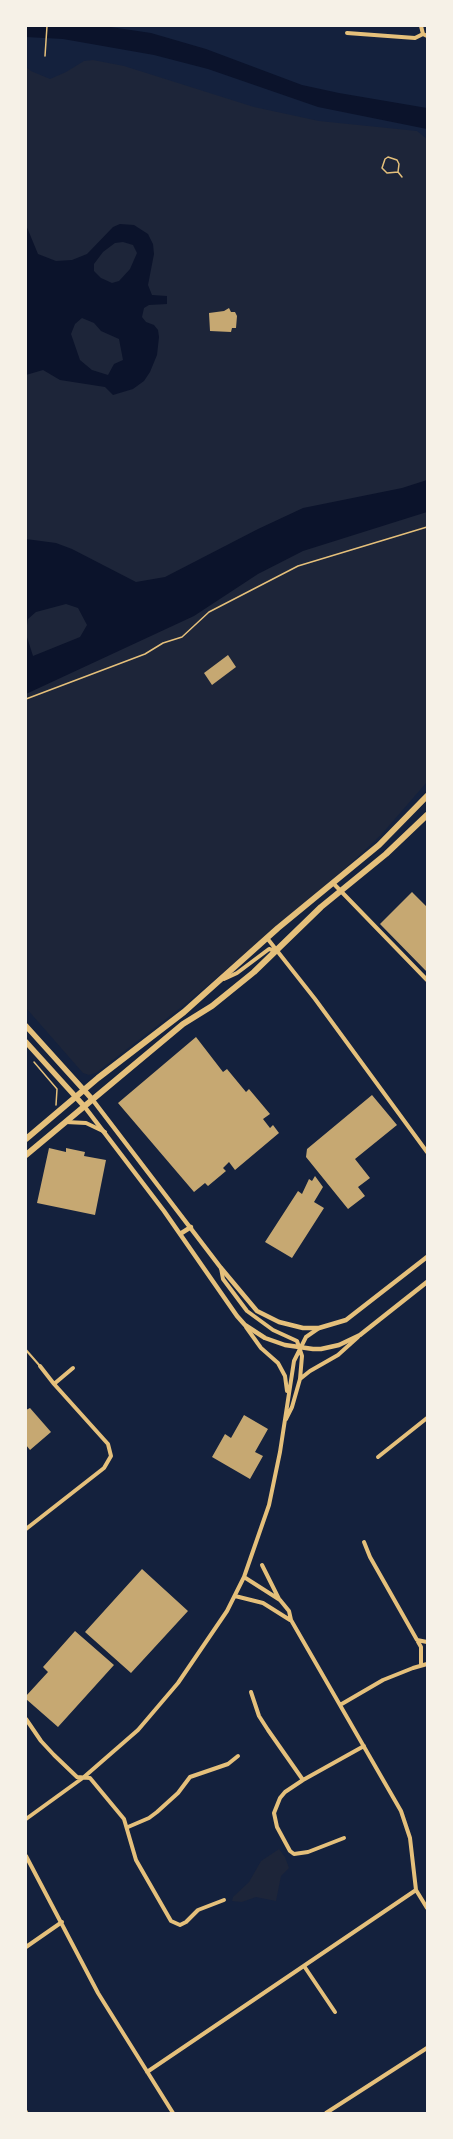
<!DOCTYPE html>
<html>
<head>
<meta charset="utf-8">
<style>
  body { margin:0 }
  #map { position:relative; width:453px; height:2139px; overflow:hidden; background:#14213d; font-family:"Titillium Web",sans-serif }
  canvas { display:block }
  .frame { position:absolute; inset:0; border:27px solid #f6f1e7; pointer-events:none }
</style>
</head>
<body>
<div id="map">
<canvas width="453" height="2139"></canvas>
<div class="frame"></div>
</div>
<script>
const c = document.querySelector('canvas').getContext('2d');
c.lineJoin = 'round';
function fillPath(path, color) { c.fillStyle = color; c.fill(path, 'evenodd'); }
const poly = rows => new Path2D(rows.map(r => 'M' + r).join(''));
function stroke(path, color, width, dash) { c.strokeStyle = color; c.lineWidth = width; c.lineCap = dash ? 'butt' : 'round'; c.setLineDash(dash || []); c.stroke(path); }
fillPath(poly([
  [93,60,124,66,254,107,319,121,417,131,427,139,427,782,381,835,338,875,188,1002,96,1073,89,1075,83,1073,26,1008,26,67,31,71,50,79,66,72,84,61],
  [279,1849,285,1857,289,1868,281,1876,276,1901,256,1897,242,1902,232,1901,233,1897,249,1882,261,1861]
]), '#1d2539');
fillPath(poly([
  [26,26,104,26,151,33,206,49,302,85,339,93,427,108,427,129,318,107,208,69,154,55,63,39,26,37],
  [120,224,134,225,148,234,153,244,154,254,148,285,152,295,167,296,167,304,149,305,144,308,142,317,146,322,154,325,158,330,159,337,157,355,150,372,144,381,133,389,113,395,105,387,60,380,43,370,26,375,26,225,38,254,56,261,72,260,87,254,113,227],
  [123,242,133,245,137,253,130,269,119,281,112,283,101,278,94,271,94,264,103,252,115,243],
  [82,318,94,323,101,331,119,339,123,360,114,364,108,375,92,370,80,360,71,334,75,324],
  [427,480,427,512,303,551,258,574,194,616,26,694,26,634,33,656,80,637,87,625,78,608,66,604,36,612,28,619,26,631,26,539,56,543,72,549,136,582,165,577,258,529,303,508,402,488]
]), '#0b132b');
fillPath(poly([
  [229,308,231,312,235,312,237,316,236,328,232,328,231,332,210,331,209,313,224,311],
  [228,655,236,667,212,685,204,673],
  [412,892,427,907,427,972,380,924],
  [196,1037,223,1072,227,1069,246,1092,249,1089,270,1114,263,1119,270,1128,273,1125,279,1133,235,1170,229,1162,223,1168,226,1171,208,1186,205,1183,194,1192,118,1103],
  [372,1095,397,1125,355,1159,370,1178,358,1187,365,1196,348,1209,306,1157,307,1149],
  [49,1148,66,1152,66,1148,85,1152,84,1156,106,1160,95,1215,37,1203],
  [315,1176,323,1187,314,1202,324,1208,292,1258,265,1242,298,1191,302,1194,309,1179,312,1181],
  [30,1408,51,1432,30,1450,26,1445,26,1410],
  [244,1415,268,1429,255,1452,263,1456,250,1479,212,1457,225,1434,231,1438],
  [142,1569,188,1611,131,1673,85,1632],
  [75,1631,114,1665,58,1727,26,1699,26,1696,48,1672,43,1667]
]), '#c6a872');
stroke(poly([
  [45,56,47,26],
  [398,172,399,164,397,160,388,157,385,159,382,168,387,173,398,172,402,177],
  [26,699,145,654,163,643,182,637,209,612,298,566,427,527],
  [34,1062,57,1089,56,1105]
]), '#e5c07b', 1.5);
stroke(poly([
  [26,1350,40,1366]
]), '#e5c07b', 2);
stroke(poly([
  [421,26,423,34],
  [347,33,415,38,423,34,427,36],
  [333,883,427,980],
  [267,938,315,999,427,1152],
  [224,979,237,973,269,949,276,951],
  [66,1122,86,1123,105,1132],
  [221,1268,223,1279,247,1311,273,1330,297,1341,302,1356,300,1379],
  [246,1327,261,1348,278,1363,285,1376,287,1391],
  [54,1384,73,1368],
  [286,1419,292,1407,300,1379,310,1371,338,1355,358,1337],
  [378,1457,427,1418],
  [26,1529,104,1468,111,1456,108,1444,54,1384,40,1366],
  [364,1542,370,1557,421,1647,421,1665],
  [262,1565,279,1599],
  [244,1577,280,1600,289,1611,291,1620,401,1811,410,1838,416,1890,427,1908],
  [235,1596,263,1603,290,1620],
  [417,1640,427,1642],
  [251,1692,259,1716,268,1730,303,1780],
  [340,1705,383,1680,413,1668,427,1664],
  [26,1719,41,1741,54,1755,77,1777,90,1778,124,1819,136,1860,171,1921,180,1925,186,1922,198,1910,224,1900],
  [26,1819,84,1777,138,1730,178,1683,227,1611,244,1577,269,1505,280,1452,294,1361,306,1337,319,1328],
  [128,1827,149,1818,157,1812,178,1793,190,1777,228,1764,238,1756],
  [344,1838,308,1852,294,1854,290,1851,277,1827,274,1813,280,1798,285,1792,303,1780,364,1746],
  [26,1856,98,1993,173,2113],
  [26,1947,62,1922],
  [304,1966,335,2012],
  [147,2072,416,1890],
  [26,2112,26,2113],
  [326,2113,427,2048]
]), '#e5c07b', 4);
stroke(poly([
  [92,1099,221,1268,257,1311,279,1322,303,1328,319,1328,346,1320,427,1257],
  [84,1106,164,1211,237,1316,245,1325,265,1338,285,1345,313,1349,321,1349,339,1345,360,1335,427,1282],
  [180,1234,191,1227]
]), '#e5c07b', 4.5);
stroke(poly([
  [26,1026,92,1099],
  [26,1042,84,1106]
]), '#e5c07b', 5.5);
stroke(poly([
  [26,1139,98,1078,184,1012,278,928,379,845,427,796],
  [26,1155,183,1024,212,1006,254,972,321,907,386,854,427,815]
]), '#e5c07b', 6);
</script>
</body>
</html>
